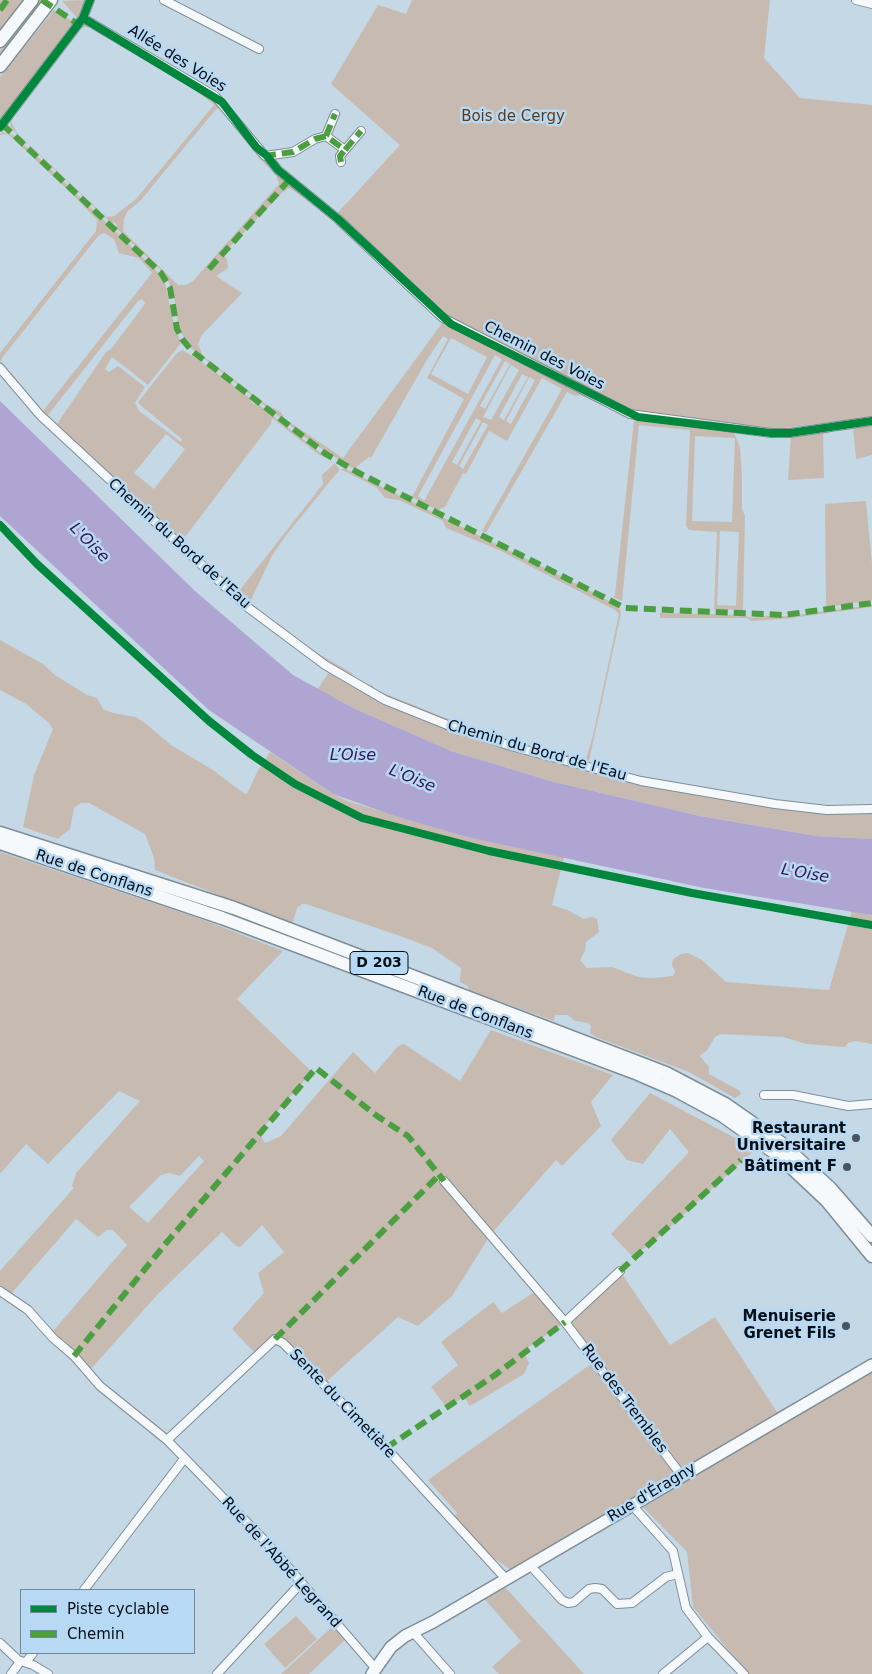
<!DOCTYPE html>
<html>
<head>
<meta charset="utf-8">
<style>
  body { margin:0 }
  #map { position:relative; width:872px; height:1674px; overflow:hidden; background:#c5d8e6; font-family:"DejaVu Sans",sans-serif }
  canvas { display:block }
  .legend { position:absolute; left:20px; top:1589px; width:175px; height:65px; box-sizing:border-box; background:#b8d9f3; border:1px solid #70889b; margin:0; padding:6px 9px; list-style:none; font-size:15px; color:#040e17 }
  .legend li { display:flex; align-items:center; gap:10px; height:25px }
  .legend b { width:25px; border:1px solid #70889b }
</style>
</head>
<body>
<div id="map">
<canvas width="872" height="1674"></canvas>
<ul class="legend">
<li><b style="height:6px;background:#00873e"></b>Piste cyclable</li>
<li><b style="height:6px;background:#4b9f40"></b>Chemin</li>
</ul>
</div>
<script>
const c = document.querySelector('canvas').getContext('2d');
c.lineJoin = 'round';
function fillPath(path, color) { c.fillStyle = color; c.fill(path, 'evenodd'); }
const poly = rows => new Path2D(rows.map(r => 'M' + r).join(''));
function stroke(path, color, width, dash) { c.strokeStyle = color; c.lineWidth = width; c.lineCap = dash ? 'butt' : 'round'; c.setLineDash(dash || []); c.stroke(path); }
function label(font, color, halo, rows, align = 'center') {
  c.font = font + ' "DejaVu Sans",sans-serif'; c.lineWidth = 5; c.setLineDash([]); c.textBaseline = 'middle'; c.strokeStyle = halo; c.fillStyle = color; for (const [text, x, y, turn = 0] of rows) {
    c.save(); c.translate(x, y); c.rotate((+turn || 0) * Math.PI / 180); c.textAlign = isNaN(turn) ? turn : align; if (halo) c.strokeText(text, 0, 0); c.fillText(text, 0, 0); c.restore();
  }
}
fillPath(poly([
  [0,0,24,0,0,32],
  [39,0,45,0,0,58,0,51],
  [86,0,80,18,77,18,62,1],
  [412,0,770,0,764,58,800,98,872,105,872,417,775,429,633,418,733,430,740,447,742,477,742,509,745,516,743,610,714,609,717,532,689,530,686,526,690,430,639,425,622,601,613,597,615,595,634,420,580,395,575,396,567,392,486,533,482,531,562,389,542,378,507,441,489,431,466,474,463,473,445,507,437,510,412,497,464,399,427,378,448,339,443,336,428,358,371,458,369,457,354,469,311,442,191,348,179,329,173,291,165,274,117,229,116,224,109,221,11,128,10,119,80,25,86,22,209,95,255,150,284,179,285,186,290,185,333,218,400,145,331,84,378,5,406,14],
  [84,27,89,27,159,68,195,90,214,105,136,199,114,216,106,217,18,134,11,122,16,112,80,29],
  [216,109,220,109,259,158,276,175,279,184,193,281,186,285,178,285,123,231,124,219,127,212,141,200],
  [290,188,331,218,406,290,443,322,343,458,285,419,281,412,267,405,203,356,198,344,201,336,242,293,216,276,228,268,227,260,223,254,283,192],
  [451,338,487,357,468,394,431,374],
  [495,355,502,359,424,501,418,496],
  [505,361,510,364,485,409,480,406],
  [511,365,519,370,491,420,483,417],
  [522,374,528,377,504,420,499,417],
  [529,377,535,380,511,424,506,421],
  [476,418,481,421,457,465,452,462],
  [483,422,488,425,463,469,459,466],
  [695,436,735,438,732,522,692,521],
  [720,531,739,532,736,606,717,605],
  [54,10,72,21,72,26,0,121,0,77],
  [2,132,13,135,40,159,157,271,165,283,174,325,181,343,148,385,112,357,105,369,109,372,118,366,145,387,135,403,139,411,181,442,182,439,140,405,138,402,177,353,183,350,204,364,250,398,252,403,259,405,331,461,318,454,272,418,271,424,182,541,239,591,323,484,322,475,335,463,339,469,346,469,593,592,619,607,621,614,589,761,587,763,500,741,403,705,347,677,262,617,93,459,75,446,39,412,0,365,0,353,96,231,97,220,73,195,12,138,8,134,0,135],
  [104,233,114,239,119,253,139,258,152,273,43,411,1,361,2,358,99,235],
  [142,299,145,303,142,308,111,349,106,352,57,424,48,415,138,301],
  [166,434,185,449,154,489,134,473],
  [340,469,376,487,385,498,399,500,443,521,446,528,499,550,615,610,619,614,593,735,586,759,518,743,458,723,376,690,372,685,363,684,350,677,352,673,307,647,249,604,272,556,284,538],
  [872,424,872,455,856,459,853,427],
  [826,430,830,433,823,434,824,478,788,480,791,434],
  [866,501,872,564,872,600,826,607,825,504],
  [872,605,872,607,784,619,750,621,748,618,660,618,660,613,742,615,753,618,758,616,789,616],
  [0,640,43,664,55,675,87,695,97,698,103,709,113,713,136,717,145,723,171,745,213,770,242,792,247,794,257,772,270,752,333,794,347,801,463,836,564,857,552,905,567,910,584,919,592,917,597,919,599,932,586,942,585,951,580,960,587,968,612,967,638,977,654,978,673,976,675,971,672,966,673,959,681,954,688,953,702,960,726,982,829,990,852,911,872,915,872,1044,855,1041,848,1043,845,1047,806,1044,783,1037,720,1034,715,1037,708,1049,700,1056,709,1067,709,1074,740,1091,741,1094,735,1098,689,1072,596,1037,590,1033,591,1026,588,1023,575,1021,568,1015,555,1015,554,1021,469,990,468,986,460,982,461,968,432,948,406,938,306,904,302,904,297,908,292,924,155,870,154,858,145,834,89,803,81,803,74,808,70,829,58,839,23,827,34,775,53,729,49,723,26,704,0,690],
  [329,672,381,700,618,780,774,805,872,811,872,839,816,836,700,816,554,782,451,751,353,708,318,689],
  [0,852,204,920,283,951,237,999,312,1072,262,1129,260,1135,265,1143,281,1136,353,1052,375,1073,398,1046,404,1044,460,1081,491,1030,613,1075,591,1102,601,1126,562,1166,556,1160,491,1234,452,1296,418,1326,398,1317,327,1381,284,1338,272,1335,254,1352,232,1329,264,1293,258,1273,284,1252,262,1225,240,1247,236,1246,222,1232,158,1294,91,1369,53,1331,127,1245,113,1230,107,1230,98,1237,76,1219,12,1293,7,1294,0,1289,0,1271,74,1188,72,1186,76,1173,140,1101,119,1091,48,1164,26,1144,0,1174],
  [199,1156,204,1161,148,1223,129,1207,161,1175,169,1173,180,1176],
  [650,1093,756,1149,651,1244,632,1256,611,1234,689,1152,670,1129,643,1164,627,1160,611,1140],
  [622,1274,670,1345,715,1317,777,1412,872,1360,872,1674,748,1674,693,1607,687,1552,643,1507,511,1570,486,1553,464,1530,464,1527,453,1518,457,1513,428,1480,591,1364,590,1357,566,1322],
  [539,1289,561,1325,523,1351,529,1363,524,1374,470,1406,464,1397,447,1408,431,1387,458,1365,441,1342,493,1302,502,1313],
  [505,1587,584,1674,499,1674,492,1667,521,1641,483,1597],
  [296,1616,317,1639,285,1668,264,1644],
  [332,1627,346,1639,309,1674,281,1674]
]), '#c7bbb1');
fillPath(poly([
  [0,401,195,591,293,675,353,708,451,751,554,782,700,816,816,836,872,839,872,915,704,888,463,836,392,815,333,794,209,710,0,516]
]), '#afa5d2');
const street = poly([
  [164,0,259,49],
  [856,0,872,4],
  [83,18,215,96,265,156,293,152,315,139,326,136,345,150,361,131],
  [0,127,83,18,90,0],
  [326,136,335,114],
  [267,156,278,170,338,219,443,318,630,414,771,433,790,433,872,421],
  [341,162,340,156,345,150],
  [0,368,40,415,246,606,325,665,385,700,450,726,511,746,641,781,775,804,827,810,872,809],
  [764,1095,793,1095,848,1106,872,1104],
  [444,1181,565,1322,682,1476],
  [0,1291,28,1310,53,1338,74,1356,100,1386,167,1440,269,1545,376,1669],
  [565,1322,620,1271],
  [167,1440,275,1339,283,1343,386,1448,506,1579],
  [632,1505,673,1551,686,1608,708,1637,744,1674],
  [530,1565,562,1600,568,1603,574,1602,589,1589,595,1588,602,1589,617,1604,632,1603,666,1577,678,1574],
  [84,1590,184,1459],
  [413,1632,450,1674],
  [0,1643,18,1660,33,1665,48,1674],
  [26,1662,33,1653],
  [11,1674,20,1662],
  [217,1674,301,1583],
  [663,1674,708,1637]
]);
const secondary = poly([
  [372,1674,391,1647,405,1636,433,1622,872,1365]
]);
const primary = poly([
  [0,41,32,0],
  [0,66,51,0],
  [0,833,234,908,666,1073,725,1104,781,1143,830,1188,872,1236],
  [0,843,222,918,638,1074,675,1090,723,1116,778,1155,827,1201,872,1256]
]);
stroke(street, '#7f8d97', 10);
stroke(secondary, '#7f8d97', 14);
stroke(primary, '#7f8d97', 15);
stroke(street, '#f6f9fb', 8);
stroke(secondary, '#f6f9fb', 11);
stroke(primary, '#f6f9fb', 12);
stroke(poly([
  [42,0,78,24],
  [0,10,7,0],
  [2,124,161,273,170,288,177,329,182,339,192,351,326,454,357,472,625,608,784,615,872,603],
  [326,136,335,114],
  [264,156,293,152,315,139,326,136,345,150,361,131],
  [341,162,340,156,345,150],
  [209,269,289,180],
  [620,1271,741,1160],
  [275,1339,439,1175],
  [74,1356,167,1242,316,1068,377,1116,408,1136,444,1181],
  [386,1448,495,1375,565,1322]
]), '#4b9f40', 6, [12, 6]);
stroke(poly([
  [83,18,222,102,256,147,267,156,278,170,338,219,451,324,638,417,771,433,790,433,872,421],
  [0,127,83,18,90,0],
  [0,525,37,564,209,721,252,755,295,784,362,818,489,851,692,893,872,925]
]), '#00873e', 8);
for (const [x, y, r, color] of [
  [856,1138,5,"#48555f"],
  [847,1167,5,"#48555f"],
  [846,1326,5,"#48555f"]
]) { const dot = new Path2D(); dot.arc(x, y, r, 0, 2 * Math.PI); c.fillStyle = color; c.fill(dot); stroke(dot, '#b8d9f3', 2); }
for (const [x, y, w] of [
  [379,963,58]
]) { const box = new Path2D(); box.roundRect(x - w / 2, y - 11.5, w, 23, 4); c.fillStyle = '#b8d9f3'; c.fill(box); stroke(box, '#040e17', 1); }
label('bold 14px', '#040e17', null, [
  ["D 203",379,963]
]);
label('15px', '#040e17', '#b8d9f3', [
  ["Allée des Voies",177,59,32],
  ["Chemin des Voies",544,356,27],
  ["Chemin du Bord de l'Eau",179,544,42],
  ["Chemin du Bord de l'Eau",537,751,16],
  ["Rue de Conflans",94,874,18],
  ["Rue de Conflans",475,1013,21],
  ["Rue des Trembles",624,1399,53],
  ["Sente du Cimetière",342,1404,46],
  ["Rue d'Éragny",652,1493,-31],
  ["Rue de l'Abbé Legrand",281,1563,48]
]);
label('15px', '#5e3a18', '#b8d9f3', [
  ["Bois de Cergy",513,117]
]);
label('bold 15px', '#040e17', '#b8d9f3', [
  ["Restaurant",846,1129],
  ["Universitaire",846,1146],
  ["Bâtiment F",837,1167],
  ["Menuiserie",836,1317],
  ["Grenet Fils",836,1334]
], 'right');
label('italic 16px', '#37165a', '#b8d9f3', [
  ["L'Oise",89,543,45],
  ["L’Oise",353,756],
  ["L'Oise",412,779,22],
  ["L'Oise",805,874,10]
]);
</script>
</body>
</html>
